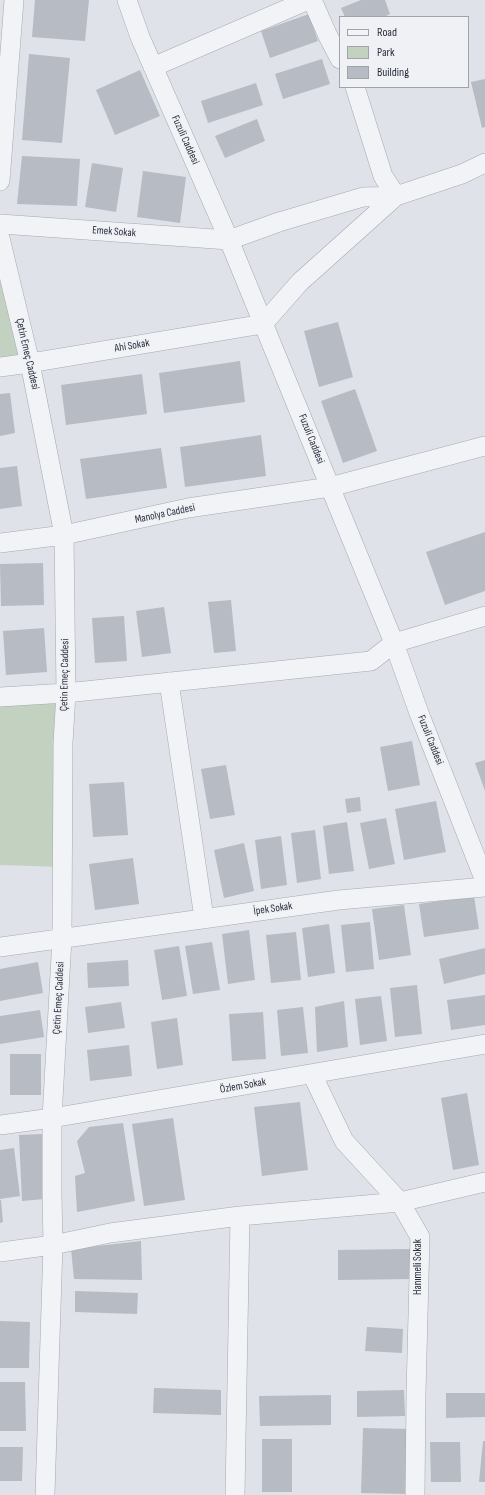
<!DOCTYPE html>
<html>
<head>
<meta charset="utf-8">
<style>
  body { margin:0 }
  #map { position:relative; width:485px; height:1495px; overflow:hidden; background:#dfe2e8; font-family:"Sofia Sans Condensed",sans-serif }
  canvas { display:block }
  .legend { position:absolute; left:339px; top:16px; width:130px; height:72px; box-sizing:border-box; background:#eff1f5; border:1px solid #a0a3ac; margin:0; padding:5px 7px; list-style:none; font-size:12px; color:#292f3e }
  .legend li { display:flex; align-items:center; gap:8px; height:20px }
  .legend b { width:20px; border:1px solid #a0a3ac }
</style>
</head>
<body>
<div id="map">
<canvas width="485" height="1495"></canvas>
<ul class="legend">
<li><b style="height:5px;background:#f2f3f6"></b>Road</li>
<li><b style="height:11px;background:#c3d1c1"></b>Park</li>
<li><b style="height:11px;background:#b7bbc4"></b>Building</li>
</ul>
</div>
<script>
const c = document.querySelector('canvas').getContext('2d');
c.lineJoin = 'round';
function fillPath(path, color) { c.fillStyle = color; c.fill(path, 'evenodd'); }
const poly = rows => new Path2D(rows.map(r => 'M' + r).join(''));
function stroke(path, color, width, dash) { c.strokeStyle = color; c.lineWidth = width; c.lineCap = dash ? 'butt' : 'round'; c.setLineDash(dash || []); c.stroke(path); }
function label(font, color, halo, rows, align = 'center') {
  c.font = font + ' "Sofia Sans Condensed",sans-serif'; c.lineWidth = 3; c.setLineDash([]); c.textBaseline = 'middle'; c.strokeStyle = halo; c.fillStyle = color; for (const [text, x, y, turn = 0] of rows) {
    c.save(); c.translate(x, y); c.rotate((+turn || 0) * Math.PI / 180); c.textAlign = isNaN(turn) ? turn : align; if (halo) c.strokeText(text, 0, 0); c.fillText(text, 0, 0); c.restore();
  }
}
fillPath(poly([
  [0,238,30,363,0,367],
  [66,693,62,867,0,865,0,697]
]), '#c3d1c1');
fillPath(poly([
  [35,0,89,0,85,41,32,37],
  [361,0,385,0,390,14,384,17,345,17,341,8],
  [309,14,318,41,270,58,261,31],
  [29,54,70,58,62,143,22,140],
  [322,59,330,84,283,99,275,74],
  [140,70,160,116,115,135,96,90],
  [485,79,485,127,482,128,471,82],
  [256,83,263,105,208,123,201,101],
  [257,119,265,141,225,158,215,136],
  [22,156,80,159,77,206,17,204],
  [92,163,123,168,116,212,85,207],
  [143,171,186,177,180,223,137,217],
  [338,322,353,377,319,387,304,331],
  [240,361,245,402,164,413,159,373],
  [142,374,147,414,66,425,61,385],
  [355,389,377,451,343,463,321,401],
  [10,393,15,433,0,436,0,394],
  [261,435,266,476,185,487,180,447],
  [161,448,167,488,86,499,80,459],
  [17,466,22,506,0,509,0,468],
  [485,532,485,591,445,605,426,552],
  [43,563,44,605,1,606,0,564],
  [231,600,236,651,214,653,208,602],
  [164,607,171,653,142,657,136,611],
  [124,616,127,661,95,663,92,618],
  [44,628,47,672,6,675,3,631],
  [412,741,420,785,388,791,380,747],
  [485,760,485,791,475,763],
  [226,765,235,815,210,819,201,769],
  [124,782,128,835,93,837,89,784],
  [360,797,361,811,347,813,345,799],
  [436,801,446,852,404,860,395,809],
  [386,818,395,864,369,869,360,823],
  [347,822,354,871,329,874,323,826],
  [315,830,321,879,297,883,291,833],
  [281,836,287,885,261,889,255,840],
  [244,843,254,891,224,898,214,850],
  [133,858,139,904,95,910,89,864],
  [474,896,479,929,424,937,419,904],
  [404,905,411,955,379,960,372,909],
  [370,922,374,969,346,972,341,925],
  [329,924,335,973,308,977,302,928],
  [249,930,255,980,228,984,222,934],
  [296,932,301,980,271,983,266,935],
  [212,942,220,990,193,994,185,946],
  [179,946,187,996,162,1000,154,950],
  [485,948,485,974,444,984,439,959],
  [128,960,129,986,88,988,87,963],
  [38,962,43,993,0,1001,0,969],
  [417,985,422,1034,395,1037,390,988],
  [485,995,485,1025,451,1030,447,1000],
  [381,996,387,1041,360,1045,355,999],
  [344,1001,348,1047,317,1052,315,1007],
  [121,1002,125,1028,88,1033,85,1007],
  [303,1007,308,1053,281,1056,277,1010],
  [40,1010,44,1037,0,1044,0,1016],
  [263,1012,266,1059,232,1061,229,1014],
  [177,1018,183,1065,157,1069,151,1022],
  [129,1045,132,1076,90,1081,87,1050],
  [10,1054,41,1054,41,1095,10,1095],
  [467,1093,479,1165,453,1170,441,1098],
  [300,1102,308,1170,262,1176,254,1107],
  [173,1118,185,1200,144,1206,132,1124],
  [123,1123,135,1201,77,1212,75,1176,85,1173,77,1141,89,1127],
  [42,1134,45,1199,22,1201,19,1135],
  [14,1148,20,1196,0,1199,0,1150],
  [0,1200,1,1200,3,1222,0,1223],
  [141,1241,142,1280,74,1279,71,1249],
  [410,1249,410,1279,338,1280,338,1250],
  [75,1291,138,1293,137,1314,75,1312],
  [0,1321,30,1322,29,1368,0,1368],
  [367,1327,403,1329,402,1353,365,1351],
  [0,1382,25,1382,26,1431,0,1431],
  [154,1388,221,1390,221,1415,153,1413],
  [404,1390,405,1416,357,1417,357,1391],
  [446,1393,485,1393,485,1417,446,1418],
  [331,1395,331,1425,260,1426,259,1396],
  [363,1428,410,1429,407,1494,361,1493],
  [262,1439,292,1439,292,1492,262,1492],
  [483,1441,485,1441,485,1482,479,1482],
  [430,1442,460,1442,461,1482,431,1482],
  [0,1447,23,1447,22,1481,0,1481]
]), '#b7bbc4');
const minor = poly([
  [127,0,140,37,229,240,394,643,419,713,485,881],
  [312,0,328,36,340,59],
  [153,67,308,0],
  [355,87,383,176,396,196],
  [0,181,14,0],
  [0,224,229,240,279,222,363,197,396,196],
  [0,238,30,363,64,535,66,693,63,743,62,938,52,1118,52,1194,53,1245,45,1495],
  [0,367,30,363,263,324,300,282,396,196,462,174,485,163],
  [0,543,64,535,188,508,330,487,485,446],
  [169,682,204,918],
  [0,697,66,693,371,661,394,643,485,616],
  [0,947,339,900,485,887],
  [312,1074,344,1141,400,1202,420,1237,416,1393,415,1495],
  [0,1125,52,1118,485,1044],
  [0,1252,53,1245,110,1233,240,1216,400,1202,485,1182],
  [235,1495,240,1216]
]);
stroke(minor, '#a5a9b2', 20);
stroke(minor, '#f2f3f6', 19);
label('11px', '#292f3e', '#eff1f5', [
  ["Fuzuli Caddesi",185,140,66],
  ["Emek Sokak",114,232,4],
  ["Ahi Sokak",132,346,-9],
  ["Çetin Emeç Caddesi",27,354,77],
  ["Fuzuli Caddesi",311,439,68],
  ["Manolya Caddesi",165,514,-12],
  ["Çetin Emeç Caddesi",65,675,-89],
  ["Fuzuli Caddesi",430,740,68],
  ["İpek Sokak",273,909,-8],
  ["Çetin Emeç Caddesi",59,998,-87],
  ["Özlem Sokak",243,1086,-10],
  ["Hanımeli Sokak",418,1267,-90]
]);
</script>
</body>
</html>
